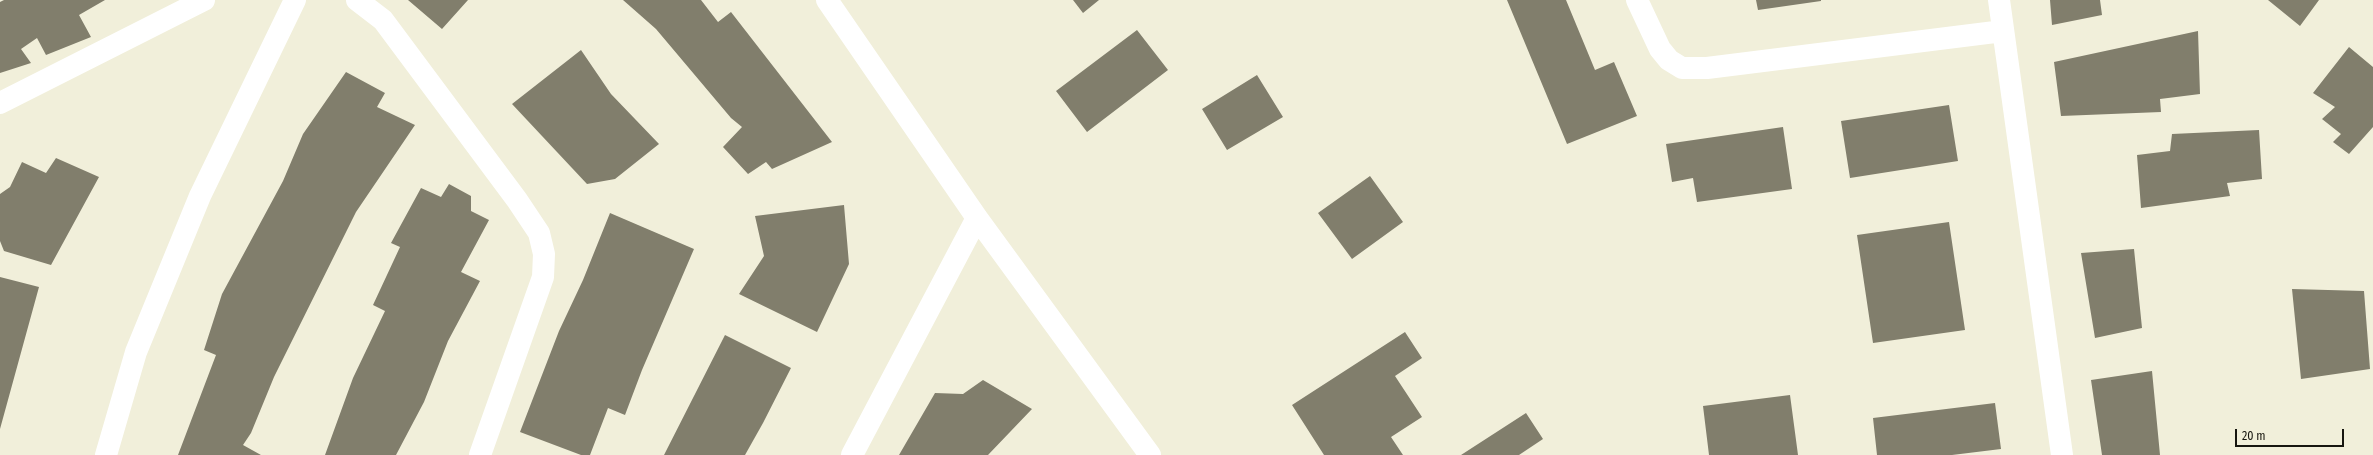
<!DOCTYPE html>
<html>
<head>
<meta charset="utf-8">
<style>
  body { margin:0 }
  #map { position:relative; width:2373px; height:455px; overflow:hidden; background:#f1efda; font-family:"Fira Sans Condensed",sans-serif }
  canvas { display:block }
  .scale { position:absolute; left:2235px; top:429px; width:109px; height:18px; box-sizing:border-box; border:2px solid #17160f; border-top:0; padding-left:5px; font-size:12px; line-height:14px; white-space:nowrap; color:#17160f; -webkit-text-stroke:3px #f1efda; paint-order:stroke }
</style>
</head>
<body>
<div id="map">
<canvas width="2373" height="455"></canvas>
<div class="scale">20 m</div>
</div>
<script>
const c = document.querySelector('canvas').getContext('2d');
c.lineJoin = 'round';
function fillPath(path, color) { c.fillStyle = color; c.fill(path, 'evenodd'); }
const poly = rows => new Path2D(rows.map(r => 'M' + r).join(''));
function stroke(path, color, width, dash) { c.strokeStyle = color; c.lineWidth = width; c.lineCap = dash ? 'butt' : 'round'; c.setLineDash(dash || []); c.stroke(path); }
fillPath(poly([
  [4,0,105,0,79,15,91,37,46,55,37,38,21,49,31,63,0,73,0,2],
  [408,0,468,0,442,29],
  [623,0,701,0,718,22,731,12,832,142,772,169,766,162,748,174,723,147,742,127,731,118,656,29],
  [1073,0,1099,0,1083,13],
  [1507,0,1566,0,1595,70,1614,62,1637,116,1567,144],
  [1756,0,1821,0,1821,1,1758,10],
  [2050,0,2100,0,2102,15,2052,25],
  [2268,0,2319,0,2300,26],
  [1137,30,1168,70,1087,132,1056,91],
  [2198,31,2200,94,2160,99,2161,112,2061,116,2054,62],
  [2349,47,2373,67,2373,127,2349,154,2333,142,2341,134,2322,119,2335,107,2313,93],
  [581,50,611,94,659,144,615,179,587,184,512,104],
  [346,72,385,93,377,107,415,125,356,212,274,377,251,433,243,445,261,455,178,455,216,355,204,350,222,294,283,181,303,134],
  [1257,75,1283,117,1227,150,1202,109],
  [1949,105,1958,161,1850,178,1841,121],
  [1783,127,1792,189,1697,202,1693,178,1672,182,1666,144],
  [2259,130,2262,179,2227,183,2230,196,2141,208,2137,155,2170,151,2172,134],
  [56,158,99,177,51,265,4,251,0,241,0,194,10,187,22,162,46,173],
  [1370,176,1403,222,1352,259,1318,213],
  [449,184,471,196,471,211,489,220,461,272,480,281,448,341,424,402,396,455,325,455,353,378,385,311,373,305,400,247,391,243,421,188,441,197],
  [844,205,849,264,817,332,739,294,764,256,755,216],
  [610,213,694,249,642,370,625,415,608,408,590,455,581,455,520,432,559,331,583,280],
  [1949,222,1965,330,1873,343,1857,235],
  [2134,249,2142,328,2095,338,2081,253],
  [0,277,39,287,0,429],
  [2292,289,2364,291,2370,369,2301,379],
  [1405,332,1422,358,1395,376,1422,417,1391,437,1403,455,1324,455,1292,405],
  [725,335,791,368,763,423,745,455,664,455],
  [2152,371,2160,455,2102,455,2091,380],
  [983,380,1032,409,988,455,899,455,935,393,963,394],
  [1790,395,1798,455,1709,455,1703,406],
  [1995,403,2001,449,1952,455,1877,455,1873,418],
  [1526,413,1543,439,1519,455,1461,455]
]), '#817e6c');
stroke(poly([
  [357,0,383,20,517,200,539,233,544,254,543,277,480,455],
  [827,0,977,218,1150,455],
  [1637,0,1660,49,1669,60,1682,68,1707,68,2003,31],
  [1999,0,2062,455],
  [0,103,204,0],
  [106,455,136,352,200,196,295,0],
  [852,455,977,218]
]), '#fff', 22);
</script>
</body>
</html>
